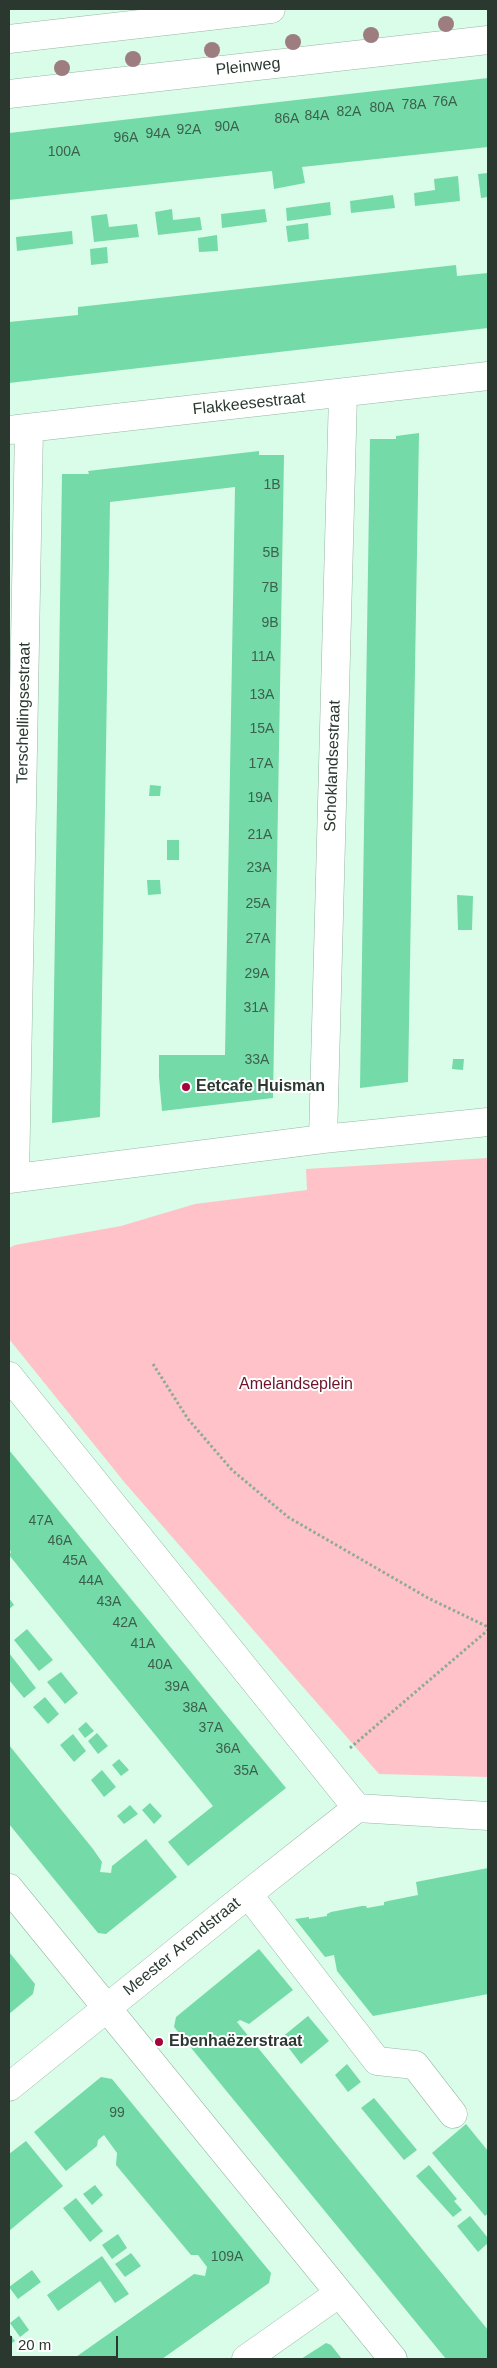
<!DOCTYPE html>
<html>
<head>
<meta charset="utf-8">
<style>
  body { margin:0 }
  #map { position:relative; width:497px; height:2368px; overflow:hidden; background:#dafde9; font-family:Arial,sans-serif }
  canvas { display:block }
  .frame { position:absolute; inset:0; border:10px solid #2a3830; pointer-events:none }
  .scale { position:absolute; left:10px; top:2336px; width:108px; height:22px; box-sizing:border-box; border:2px solid #2a3830; border-top:0; padding-left:6px; font-size:15px; line-height:18px; white-space:nowrap; color:#2a3830; -webkit-text-stroke:4px #fff; paint-order:stroke }
</style>
</head>
<body>
<div id="map">
<canvas width="497" height="2368"></canvas>
<div class="frame"></div>
<div class="scale">20 m</div>
</div>
<script>
const c = document.querySelector('canvas').getContext('2d');
c.lineJoin = 'round';
function fillPath(path, color) { c.fillStyle = color; c.fill(path, 'evenodd'); }
const poly = rows => new Path2D(rows.map(r => 'M' + r).join(''));
function stroke(path, color, width, dash) { c.strokeStyle = color; c.lineWidth = width; c.lineCap = dash ? 'butt' : 'round'; c.setLineDash(dash || []); c.stroke(path); }
function label(font, color, halo, rows, align = 'center') {
  c.font = font + ' Arial,sans-serif'; c.lineWidth = 4; c.setLineDash([]); c.textBaseline = 'middle'; c.strokeStyle = halo; c.fillStyle = color; for (const [text, x, y, turn = 0] of rows) {
    c.save(); c.translate(x, y); c.rotate((+turn || 0) * Math.PI / 180); c.textAlign = isNaN(turn) ? turn : align; if (halo) c.strokeText(text, 0, 0); c.fillText(text, 0, 0); c.restore();
  }
}
fillPath(poly([
  [488,1158,488,1777,379,1774,125,1483,9,1339,9,1248,15,1245,121,1226,195,1204,307,1190,306,1169]
]), '#fec2c8');
fillPath(poly([
  [488,78,488,147,302,167,305,183,274,189,272,171,9,200,9,133],
  [488,173,488,197,481,198,478,174],
  [458,176,460,201,415,206,414,193,435,190,434,179],
  [393,195,395,208,351,213,350,201],
  [330,202,331,215,287,221,286,208],
  [172,209,173,220,200,217,202,230,158,235,155,212],
  [265,209,267,222,222,228,221,214],
  [107,214,109,227,137,224,139,237,94,242,91,216],
  [308,223,309,239,288,242,286,226],
  [72,231,73,244,17,251,16,237],
  [217,235,218,251,199,252,198,238],
  [107,247,108,263,91,265,90,249],
  [456,265,457,276,488,273,488,328,9,383,9,322,78,315,78,307],
  [419,433,408,1082,360,1088,370,439,396,439,396,436],
  [259,451,259,455,284,455,273,1098,162,1111,159,1077,159,1055,225,1055,235,487,110,502,100,1117,52,1123,62,474,89,474,88,471],
  [150,785,161,786,160,796,149,796],
  [167,840,179,840,179,860,167,860],
  [147,880,160,880,161,894,148,895],
  [457,895,473,896,472,930,458,930],
  [453,1059,464,1059,463,1070,452,1069],
  [9,1450,286,1788,188,1866,168,1842,213,1806,9,1555,11,1552,9,1549],
  [9,1598,14,1605,9,1609],
  [27,1629,53,1660,39,1671,14,1640],
  [9,1653,36,1688,24,1698,9,1680],
  [61,1672,78,1693,65,1704,47,1682],
  [45,1697,59,1714,48,1724,33,1707],
  [86,1722,94,1731,85,1738,78,1729],
  [97,1733,108,1746,98,1754,88,1741],
  [73,1734,86,1751,74,1762,60,1745],
  [9,1745,93,1849,102,1862,100,1872,111,1873,112,1866,146,1839,177,1877,106,1934,98,1933,9,1824],
  [119,1759,129,1770,121,1776,112,1765],
  [102,1770,116,1787,104,1797,91,1780],
  [150,1803,162,1816,154,1824,142,1810],
  [130,1805,138,1814,124,1824,117,1816],
  [488,1868,488,1994,373,2016,337,1971,334,1955,325,1957,295,1919,309,1917,309,1919,327,1916,327,1914,331,1912,362,1906,366,1906,367,1908,384,1905,384,1902,388,1901,418,1895,416,1882],
  [259,1949,293,1990,249,2024,240,2020,237,2022,488,2330,488,2359,446,2359,174,2027,176,2017],
  [9,1952,35,1984,33,1994,9,2014],
  [308,2016,329,2041,301,2064,281,2038],
  [347,2064,361,2082,348,2092,335,2075],
  [101,2077,112,2079,271,2273,269,2283,162,2359,73,2359,194,2274,205,2276,207,2267,198,2255,191,2255,116,2165,117,2153,104,2135,98,2140,97,2146,66,2171,34,2132],
  [374,2098,417,2150,404,2160,361,2108],
  [466,2124,488,2151,488,2213,485,2216,432,2153],
  [26,2141,63,2186,9,2231,9,2154],
  [429,2165,457,2199,454,2201,462,2210,453,2217,416,2176],
  [95,2185,103,2195,92,2205,83,2194],
  [76,2198,103,2231,90,2242,63,2208],
  [470,2216,488,2238,488,2243,478,2252,457,2226],
  [118,2234,127,2248,112,2259,102,2245],
  [131,2253,141,2266,125,2277,115,2264],
  [102,2256,129,2294,115,2303,100,2281,58,2311,47,2295],
  [32,2270,41,2282,18,2299,9,2287],
  [19,2316,29,2330,20,2337,10,2323],
  [9,2333,15,2341,9,2345],
  [326,2343,331,2345,342,2359,301,2359]
]), '#74daa8');
const minor = poly([
  [9,94,488,40],
  [9,430,488,376],
  [323,1139,343,394],
  [15,1177,29,428],
  [9,1179,323,1139,488,1122],
  [9,1376,357,1808],
  [357,1808,488,1816],
  [9,1888,393,2359],
  [248,1894,377,2061,415,2065,453,2114],
  [9,2087,248,1894,357,1808],
  [246,2359,338,2294]
]);
const major = poly([
  [9,39,271,9]
]);
stroke(minor, '#96b7a4', 29);
stroke(major, '#96b7a4', 29);
stroke(poly([
  [153,1364,188,1419,232,1470,288,1517,428,1598,488,1627],
  [350,1748,488,1630]
]), '#8faa9b', 3, [2.5, 2.5]);
stroke(minor, '#fff', 28);
stroke(major, '#fff', 28);
c.fillStyle = '#9d7d80';
for (const [x, y] of [
  [446,24],
  [371,35],
  [293,42],
  [212,50],
  [133,59],
  [62,68]
]) { c.beginPath(); c.arc(x, y, 8, 0, 2 * Math.PI); c.fill(); }
for (const [x, y, r, color] of [
  [186,1087,5,"#a2043b"],
  [159,2042,5,"#a2043b"]
]) { const dot = new Path2D(); dot.arc(x, y, r, 0, 2 * Math.PI); c.fillStyle = color; c.fill(dot); stroke(dot, '#fff', 2); }
label('14px', '#3c604e', null, [
  ["76A",445,102],
  ["78A",414,105],
  ["80A",382,108],
  ["82A",349,112],
  ["84A",317,116],
  ["86A",287,119],
  ["90A",227,127],
  ["92A",189,130],
  ["94A",158,134],
  ["96A",126,138],
  ["100A",64,152],
  ["1B",272,485],
  ["5B",271,553],
  ["7B",270,588],
  ["9B",270,623],
  ["11A",263,657],
  ["13A",262,695],
  ["15A",262,729],
  ["17A",261,764],
  ["19A",260,798],
  ["21A",260,835],
  ["23A",259,868],
  ["25A",258,904],
  ["27A",258,939],
  ["29A",257,974],
  ["31A",256,1008],
  ["33A",257,1060],
  ["47A",41,1521],
  ["46A",60,1541],
  ["45A",75,1561],
  ["44A",91,1581],
  ["43A",109,1602],
  ["42A",125,1623],
  ["41A",143,1644],
  ["40A",160,1665],
  ["39A",177,1687],
  ["38A",195,1708],
  ["37A",211,1728],
  ["36A",228,1749],
  ["35A",246,1771],
  ["99",117,2113],
  ["109A",227,2257]
]);
label('16px', '#2a3830', '#fff', [
  ["Pleinweg",248,67,-6],
  ["Flakkeesestraat",249,404,-6],
  ["Terschellingsestraat",24,713,-89],
  ["Schoklandsestraat",333,766,-88],
  ["Meester Arendstraat",182,1947,-39]
]);
label('bold 16px', '#2a3830', '#fff', [
  ["Eetcafe Huisman",196,1087],
  ["Ebenhaëzerstraat",169,2042]
], 'left');
label('16px', '#6b142a', '#fff', [
  ["Amelandseplein",296,1385]
]);
</script>
</body>
</html>
